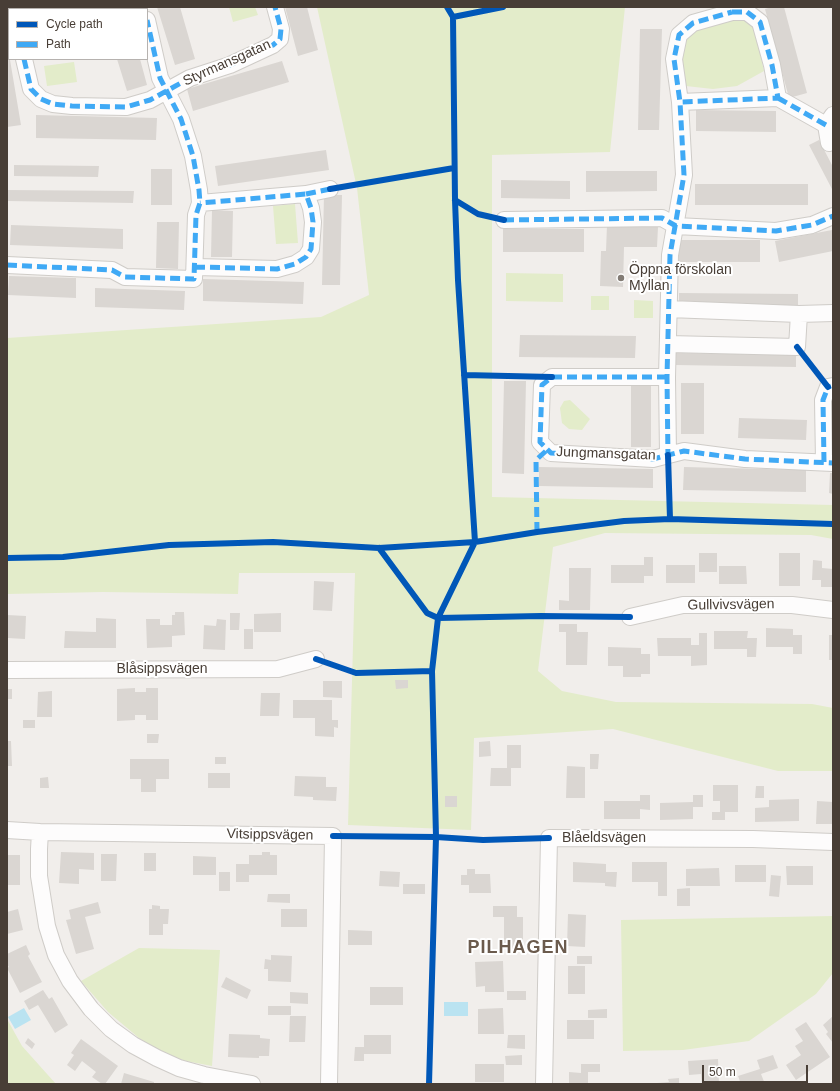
<!DOCTYPE html>
<html>
<head>
<meta charset="utf-8">
<style>
  body { margin:0 }
  #map { position:relative; width:840px; height:1091px; overflow:hidden; background:#f1eeeb; font-family:Helvetica,sans-serif }
  canvas { display:block }
  .frame { position:absolute; inset:0; border:8px solid #483e36; pointer-events:none }
  .legend { position:absolute; left:8px; top:8px; width:140px; height:52px; box-sizing:border-box; background:#fff; border:1px solid #b6b2af; margin:0; padding:5px 7px; list-style:none; font-size:12px; color:#483e36 }
  .legend li { display:flex; align-items:center; gap:8px; height:20px }
  .legend b { width:20px; border:1px solid #b6b2af }
  .scale { position:absolute; left:702px; top:1065px; width:106px; height:18px; box-sizing:border-box; border:2px solid #483e36; border-top:0; padding-left:5px; font-size:12px; line-height:14px; white-space:nowrap; color:#483e36; -webkit-text-stroke:3px #fff; paint-order:stroke }
</style>
</head>
<body>
<div id="map">
<canvas width="840" height="1091"></canvas>
<div class="frame"></div>
<ul class="legend">
<li><b style="height:5px;background:#0057b8"></b>Cycle path</li>
<li><b style="height:5px;background:#3fa9f5"></b>Path</li>
</ul>
<div class="scale">50 m</div>
</div>
<script>
const c = document.querySelector('canvas').getContext('2d');
c.lineJoin = 'round';
function fillPath(path, color) { c.fillStyle = color; c.fill(path, 'evenodd'); }
const poly = rows => new Path2D(rows.map(r => 'M' + r).join(''));
function stroke(path, color, width, dash) { c.strokeStyle = color; c.lineWidth = width; c.lineCap = dash ? 'butt' : 'round'; c.setLineDash(dash || []); c.stroke(path); }
function label(font, color, halo, rows, align = 'center') {
  c.font = font + ' Helvetica,sans-serif'; c.lineWidth = 4; c.setLineDash([]); c.textBaseline = 'middle'; c.strokeStyle = halo; c.fillStyle = color; for (const [text, x, y, turn = 0] of rows) {
    c.save(); c.translate(x, y); c.rotate((+turn || 0) * Math.PI / 180); c.textAlign = isNaN(turn) ? turn : align; if (halo) c.strokeText(text, 0, 0); c.fillText(text, 0, 0); c.restore();
  }
}
fillPath(poly([
  [229,7,255,7,258,15,233,22],
  [317,7,625,7,610,152,492,155,492,497,833,505,833,539,811,535,605,533,553,547,538,671,562,691,616,702,812,704,833,708,833,771,778,771,613,729,474,738,471,830,348,825,355,573,239,573,238,594,103,592,7,594,7,338,321,317,369,295,357,188],
  [740,17,754,27,764,71,737,86,713,89,686,86,680,64,682,42,691,31],
  [74,62,77,82,47,86,44,66],
  [295,204,298,243,276,244,273,206],
  [506,273,563,274,563,302,506,301],
  [591,296,609,296,609,310,591,310],
  [634,300,653,301,653,318,634,318],
  [570,400,590,419,582,430,569,429,562,423,560,408,564,401],
  [833,916,833,973,816,994,749,1041,683,1050,623,1051,621,920],
  [139,948,220,950,212,1066,186,1061,164,1054,139,1038,108,1012,81,981],
  [7,1019,22,1046,56,1084,7,1084]
]), '#e3ecca');
fillPath(poly([
  [444,1002,468,1002,468,1016,444,1016],
  [24,1008,31,1020,15,1029,8,1017]
]), '#bae3f1');
fillPath(poly([
  [9,7,101,7,95,9,9,9,9,27,7,28,7,8],
  [157,7,180,7,195,59,175,65],
  [285,7,307,7,318,50,298,56],
  [772,7,784,7,807,93,789,98,765,9],
  [640,29,662,29,659,130,638,130],
  [9,54,21,125,7,127,7,55],
  [117,59,140,59,147,85,127,91],
  [282,61,289,82,193,111,187,89],
  [696,110,776,111,776,132,696,131],
  [36,115,157,118,156,140,36,138],
  [819,140,833,167,833,191,809,145],
  [326,150,329,170,218,186,215,166],
  [14,165,99,166,98,177,14,176],
  [151,169,172,169,172,205,151,205],
  [586,171,657,171,657,191,586,192],
  [501,180,570,181,570,199,501,198],
  [695,184,808,184,808,205,695,205],
  [7,190,134,191,133,203,7,201],
  [324,195,342,195,340,285,322,285],
  [212,210,233,211,232,257,211,257],
  [157,222,179,222,178,269,156,268],
  [11,225,123,229,123,249,10,245],
  [607,225,658,227,657,247,624,247,623,287,600,286,601,251,606,251],
  [503,229,584,229,584,252,503,252],
  [832,230,833,251,779,262,775,241],
  [679,240,760,240,760,262,679,262],
  [9,276,76,278,76,298,8,295],
  [203,279,304,282,303,304,203,301],
  [95,288,185,291,184,310,95,307],
  [679,293,798,294,798,306,679,305],
  [520,335,636,336,635,358,519,357],
  [676,353,796,355,796,367,676,365],
  [504,381,526,381,524,474,502,473],
  [631,383,651,383,651,447,631,447],
  [681,383,704,383,704,434,681,434],
  [739,418,807,420,806,440,738,438],
  [539,467,653,469,653,488,539,486],
  [684,467,806,470,806,492,683,490],
  [830,473,833,473,833,494,829,493],
  [699,553,717,553,717,572,699,572],
  [779,553,800,553,800,586,779,586],
  [644,557,653,557,653,576,644,576,644,583,611,583,611,565,644,565],
  [813,560,822,561,822,568,833,569,833,587,821,587,821,580,812,580],
  [666,565,695,565,695,583,666,583],
  [719,566,746,566,747,584,719,584],
  [569,568,591,568,590,610,559,610,559,600,569,601],
  [314,581,334,582,332,611,313,610],
  [175,612,184,612,185,635,172,636,172,647,147,648,146,619,160,619,160,625,172,625,172,615,175,615],
  [230,613,240,613,239,630,230,630],
  [281,613,281,632,254,632,254,614],
  [7,615,26,616,25,639,8,638],
  [96,618,116,619,116,648,64,648,65,631,96,632],
  [217,619,226,620,225,650,203,649,204,625,216,626],
  [559,624,577,624,577,632,588,632,587,665,566,665,566,632,559,632],
  [766,628,793,629,793,635,802,635,802,654,793,654,793,647,766,647],
  [244,629,253,629,253,649,244,649],
  [714,631,748,631,747,638,757,638,756,657,747,657,747,649,714,649],
  [699,633,707,633,707,665,691,666,691,656,658,656,657,638,691,638,691,645,699,645],
  [829,635,833,635,833,660,829,660],
  [608,647,641,648,641,654,650,654,650,674,641,674,641,677,623,677,623,666,608,666],
  [395,680,408,680,408,688,396,689],
  [323,681,342,681,342,698,323,697],
  [135,688,135,692,146,692,146,688,158,688,158,720,146,720,146,715,135,715,135,720,117,721,117,689],
  [7,689,12,689,12,699,7,699],
  [52,691,52,717,37,717,38,692],
  [261,693,280,693,279,716,260,716],
  [293,700,332,700,332,720,338,720,338,728,334,727,334,737,315,736,315,718,293,718],
  [23,720,35,720,35,728,23,728],
  [147,734,159,734,158,743,147,743],
  [7,741,11,741,12,766,7,766],
  [490,741,491,756,479,757,479,742],
  [507,745,521,745,521,768,511,768,511,786,490,786,491,768,507,768],
  [590,754,599,754,598,769,590,769],
  [215,757,226,757,226,764,215,764],
  [130,759,169,759,169,779,156,779,156,792,141,792,141,779,130,779],
  [567,766,585,767,585,798,566,798],
  [208,773,230,773,230,788,208,788],
  [295,776,326,777,326,787,337,787,336,801,313,800,313,797,294,796],
  [48,777,49,788,40,788,40,778],
  [713,785,738,785,738,812,725,812,725,820,712,820,712,812,720,812,720,801,713,801],
  [756,786,764,786,764,798,755,798],
  [640,795,650,795,650,810,640,809,640,819,604,819,604,801,640,801],
  [693,795,703,795,703,807,693,807,693,819,660,820,660,803,693,802],
  [445,796,457,796,457,807,445,807],
  [799,799,799,821,755,822,755,808,769,807,769,800],
  [817,801,833,802,833,824,816,824],
  [61,852,94,853,94,870,79,869,79,884,59,883],
  [262,852,270,852,270,855,277,855,277,875,249,875,249,882,236,882,236,864,249,864,249,855,262,855],
  [144,853,156,853,156,871,144,871],
  [101,854,117,854,116,881,101,881],
  [7,855,20,855,20,885,7,885],
  [193,856,216,857,216,875,193,875],
  [573,862,606,864,606,872,617,872,616,887,605,886,605,883,573,882],
  [632,862,667,862,667,896,658,896,658,882,632,882],
  [735,865,766,865,766,882,735,882],
  [786,866,813,866,813,885,787,885],
  [719,868,720,886,686,886,686,869],
  [467,869,475,869,475,874,490,874,491,893,469,893,469,885,461,885,461,875,467,875],
  [380,871,400,872,399,887,379,886],
  [219,872,230,872,230,891,219,891],
  [771,875,781,876,779,897,769,896],
  [403,884,425,884,425,894,403,894],
  [690,888,690,906,677,906,677,889],
  [268,894,290,894,290,903,267,902],
  [98,902,101,913,85,917,94,949,76,954,66,920,71,919,69,910],
  [152,905,160,906,160,909,169,909,168,924,163,924,163,935,149,935,149,909,152,909],
  [493,906,517,906,517,917,523,917,523,949,504,949,504,917,493,917],
  [18,909,23,930,7,934,7,912],
  [281,909,307,909,307,927,281,927],
  [568,914,586,915,585,947,567,946],
  [348,930,372,931,372,945,348,945],
  [26,945,30,954,28,956,42,982,20,993,7,968,9,967,7,964,7,954],
  [271,955,292,956,291,982,268,981,268,969,264,969,265,959,271,960],
  [577,956,592,956,592,964,577,964],
  [503,961,504,992,485,992,485,986,476,987,475,962],
  [568,966,585,966,585,994,568,994],
  [226,977,251,990,247,999,221,987],
  [370,987,403,987,403,1005,370,1005],
  [43,990,49,999,52,997,68,1025,55,1033,38,1005,29,1010,24,1001],
  [507,991,526,991,526,1000,507,1000],
  [290,992,308,993,308,1004,290,1003],
  [268,1006,291,1006,291,1015,268,1015],
  [503,1008,504,1034,478,1034,478,1009],
  [607,1009,607,1018,588,1018,588,1010],
  [290,1016,306,1016,305,1042,289,1042],
  [833,1016,833,1043,826,1034,828,1032,823,1025],
  [567,1020,594,1020,594,1039,567,1039],
  [806,1022,830,1057,796,1080,786,1065,801,1055,795,1046,803,1041,795,1029],
  [229,1034,260,1035,260,1038,270,1039,269,1056,259,1056,259,1058,228,1057],
  [364,1035,391,1035,391,1054,364,1054,364,1061,354,1061,355,1047,364,1047],
  [508,1035,525,1035,525,1049,507,1048],
  [28,1038,35,1044,32,1049,25,1043],
  [81,1039,118,1066,105,1084,102,1084,92,1077,96,1072,82,1061,75,1071,67,1065,74,1055,71,1053],
  [522,1055,522,1065,506,1065,505,1056],
  [773,1055,778,1068,761,1074,765,1084,741,1084,738,1076,760,1069,757,1060],
  [718,1059,719,1084,702,1084,701,1074,689,1075,688,1061],
  [475,1064,504,1064,504,1082,475,1082],
  [581,1064,600,1064,600,1072,588,1072,588,1084,569,1084,569,1072,581,1073],
  [124,1073,154,1082,154,1084,121,1084],
  [679,1078,679,1084,657,1084,657,1083,669,1082,668,1079]
]), '#dad6d2');
const minor = poly([
  [732,12,747,12,760,22,772,65,778,98,680,102,674,59,679,35,693,23,732,12],
  [24,59,31,89,41,99,53,104,72,106,126,107,150,100,190,78,230,65,273,45,280,39,281,29,275,7],
  [778,98,826,125],
  [829,143,826,125,833,115],
  [306,194,330,189],
  [504,220,662,218,676,226,776,231,812,225,833,216],
  [7,265,112,270,125,277,194,279,196,215,200,203,199,190,193,156,181,119,160,78,147,20],
  [195,267,277,269,295,264,306,257,311,249,313,222,311,208,306,194,200,203],
  [669,309,799,314,833,313],
  [668,344,797,347,799,314],
  [667,377,552,377,542,385,540,442,551,453,653,459,684,451,745,459,833,463],
  [668,455,667,377,670,255,684,175,680,102],
  [824,462,823,400,828,387,833,386],
  [630,617,683,605,792,605,833,610],
  [7,670,278,669,316,659],
  [7,830,40,832,333,836,329,1084],
  [40,832,39,849,39,876,47,926,56,955,70,981,91,1009,111,1029,133,1045,157,1058,179,1068,204,1075,252,1084],
  [544,1084,549,838,753,839,833,842]
]);
stroke(minor, '#cfccc8', 18);
stroke(minor, '#fdfcfc', 16);
stroke(poly([
  [145,7,145,9],
  [732,12,747,12,760,22,772,65,778,98,680,102,674,59,679,35,693,23,732,12],
  [24,59,31,89,41,99,53,104,72,106,126,107,150,100,190,78,230,65,273,45,280,39,281,29,275,7],
  [778,98,826,125],
  [306,194,330,189],
  [504,220,662,218,676,226,776,231,812,225,833,216],
  [7,265,112,270,125,277,194,279,196,215,200,203,199,190,193,156,181,119,160,78,147,20],
  [195,267,277,269,295,264,306,257,311,249,313,222,311,208,306,194,200,203],
  [667,377,552,377,542,385,540,442,551,453,653,459,684,451,745,459,833,463],
  [668,459,667,377,670,255,684,175,680,102],
  [824,462,823,400,828,387,831,386],
  [537,532,536,460,547,450]
]), '#3fa9f5', 5, [10, 5]);
stroke(poly([
  [453,17,503,7],
  [330,189,454,168],
  [455,200,478,214,504,220],
  [797,347,828,387],
  [464,375,552,377],
  [668,455,670,519],
  [379,548,427,613,438,618,541,616,630,617],
  [7,558,63,557,169,545,273,542,379,548,475,542,537,532,624,521,670,519,833,524],
  [316,659,356,673,432,671],
  [333,836,436,837,483,840,549,838],
  [429,1084,436,837,432,671,438,618,475,542,458,280,455,200,453,17,447,7]
]), '#0057b8', 6);
for (const [x, y, r, color] of [
  [621,278,4,"#837c75"]
]) { const dot = new Path2D(); dot.arc(x, y, r, 0, 2 * Math.PI); c.fillStyle = color; c.fill(dot); stroke(dot, '#fff', 1.5); }
label('14px', '#483e36', '#fff', [
  ["Styrmansgatan",227,63,-24],
  ["Jungmansgatan",606,454,2],
  ["Gullvivsvägen",731,605,-1],
  ["Blåsippsvägen",162,669],
  ["Vitsippsvägen",270,835,1],
  ["Blåeldsvägen",604,838]
]);
label('14px', '#483e36', '#fff', [
  ["Öppna förskolan",629,270],
  ["Myllan",629,286]
], 'left');
c.letterSpacing = '1px';
label('bold 18px', '#6b5b4d', '#fff', [
  ["PILHAGEN",518,948]
]);
c.letterSpacing = '0px';
</script>
</body>
</html>
